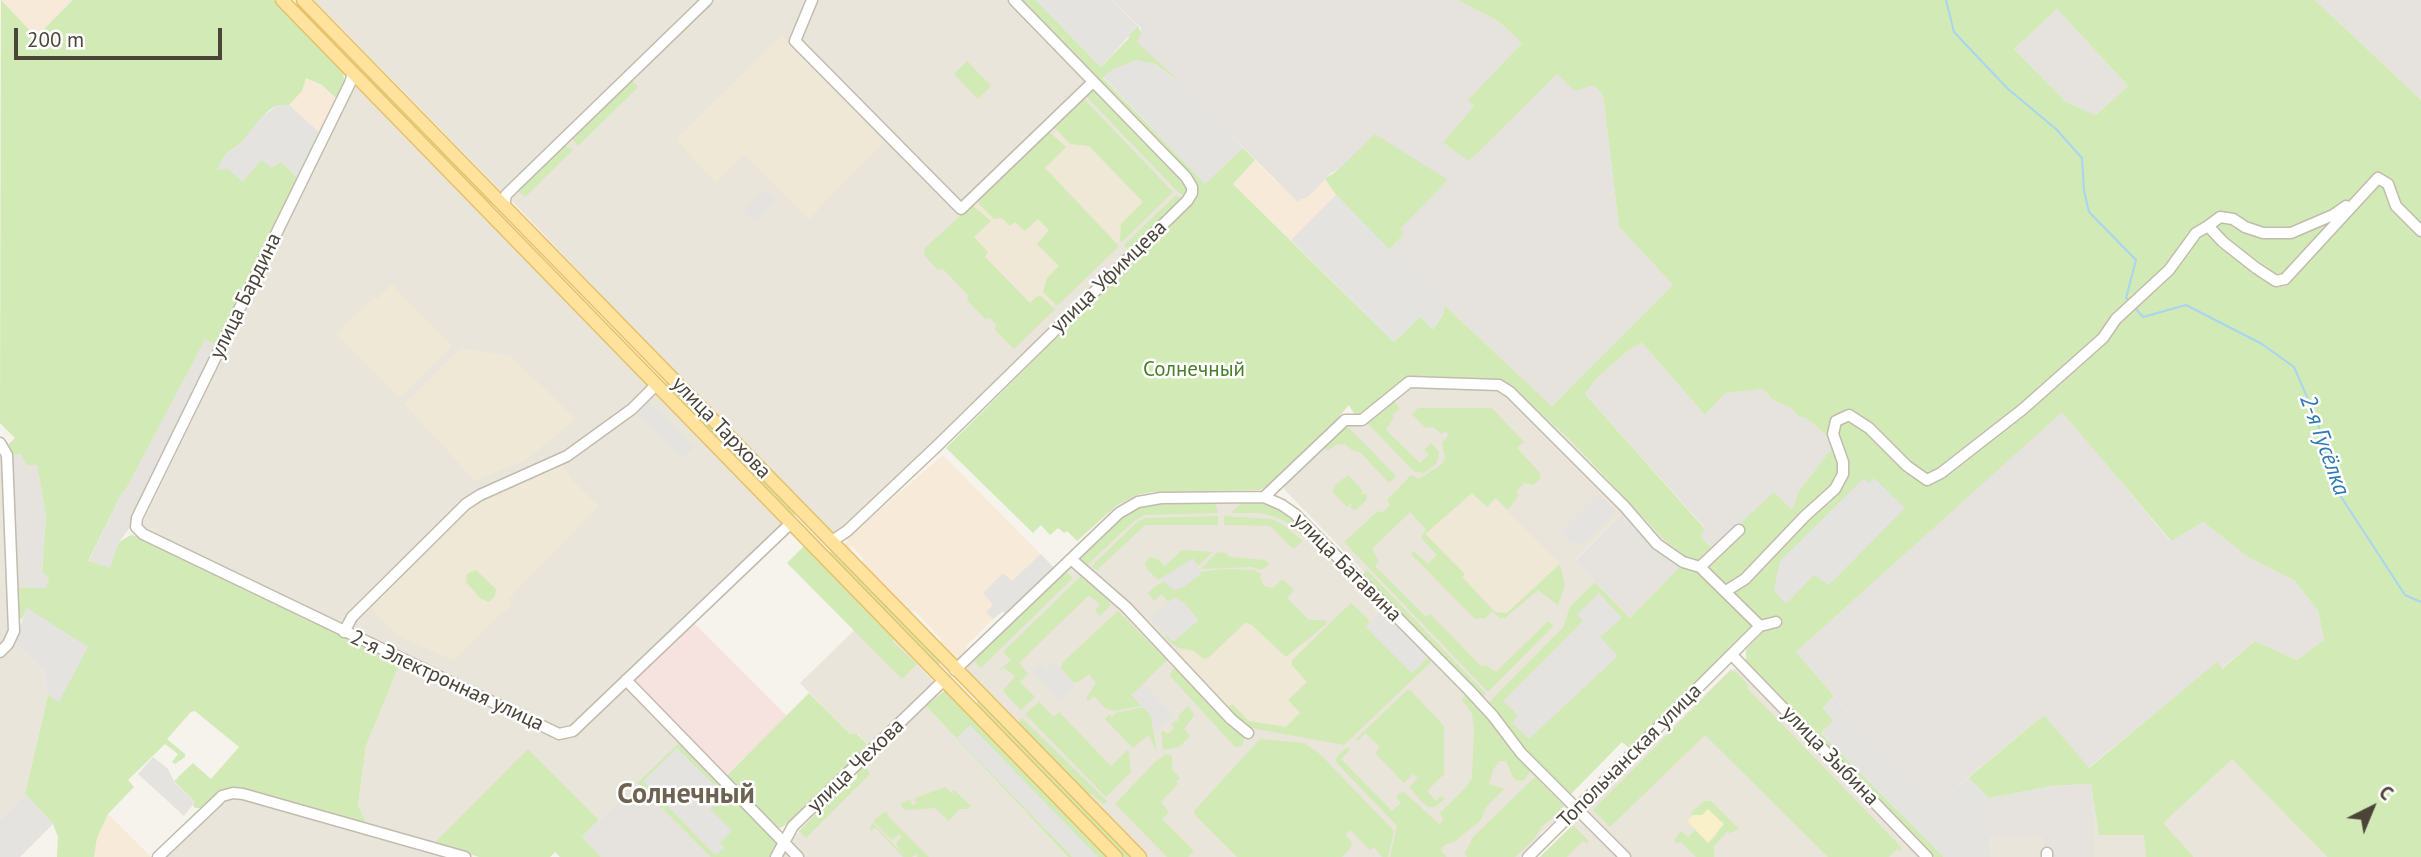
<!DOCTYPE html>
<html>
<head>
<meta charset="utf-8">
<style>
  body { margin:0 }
  #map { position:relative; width:2421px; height:857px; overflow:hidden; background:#f6f3ec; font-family:"PT Sans",sans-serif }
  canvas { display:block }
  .north { position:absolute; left:2337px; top:773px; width:70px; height:70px; -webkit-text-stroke:5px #fff; paint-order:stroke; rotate:43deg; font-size:19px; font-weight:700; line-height:28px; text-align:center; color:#4b4439 }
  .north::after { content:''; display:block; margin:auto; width:24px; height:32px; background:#4b4439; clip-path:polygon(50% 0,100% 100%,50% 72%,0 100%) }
  .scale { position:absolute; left:14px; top:28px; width:208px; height:32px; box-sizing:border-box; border:4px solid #4b4439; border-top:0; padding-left:9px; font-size:21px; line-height:24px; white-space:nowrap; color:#4b4439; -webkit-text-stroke:5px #fff; paint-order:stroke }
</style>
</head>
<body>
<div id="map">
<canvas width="2421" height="857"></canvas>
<div class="north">С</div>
<div class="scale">200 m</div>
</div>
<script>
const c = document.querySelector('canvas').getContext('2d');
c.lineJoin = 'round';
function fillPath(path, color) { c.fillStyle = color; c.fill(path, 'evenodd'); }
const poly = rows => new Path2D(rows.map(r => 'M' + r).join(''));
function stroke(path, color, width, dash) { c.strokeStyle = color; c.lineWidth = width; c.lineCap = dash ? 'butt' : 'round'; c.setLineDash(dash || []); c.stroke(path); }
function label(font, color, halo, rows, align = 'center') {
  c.font = font + ' "PT Sans",sans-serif'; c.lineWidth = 5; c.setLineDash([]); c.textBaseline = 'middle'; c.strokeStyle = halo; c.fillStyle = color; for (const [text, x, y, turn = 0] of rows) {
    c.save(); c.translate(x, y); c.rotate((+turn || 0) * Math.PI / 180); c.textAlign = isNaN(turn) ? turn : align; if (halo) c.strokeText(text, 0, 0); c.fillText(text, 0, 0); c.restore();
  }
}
fillPath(poly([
  [314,0,703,0,505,191,501,191],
  [712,0,1011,0,1188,196,842,530,836,533,831,532,670,367,511,200,515,192,562,145],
  [357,86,648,383,648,387,647,392,569,451,479,493,341,625,147,531,142,524,352,90],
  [1403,380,1505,382,1567,437,1630,505,1575,560,1595,582,1570,606,1563,627,1488,703,1488,701,1284,489,1286,482,1356,417],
  [655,393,782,522,782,525,708,597,694,607,572,729,567,732,351,630,351,624,467,506,564,461],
  [0,447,3,451,9,633,0,648],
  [1161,502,1243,502,1286,511,1460,685,1568,805,1566,812,1541,833,1539,839,1520,857,1148,857,966,671,968,665,1082,555],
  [871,614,933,681,933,684,870,747,858,734,850,734,800,683],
  [14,642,44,671,48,695,25,794,0,820,0,657],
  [400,663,562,737,627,687,681,741,599,820,528,750,434,843,374,826,366,823,358,805,366,746],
  [1731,669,1737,669,1744,673,1921,857,1540,857],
  [926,706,1068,857,782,857,795,836,807,822,846,784,851,784,857,778,857,773],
  [2232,758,2327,857,2194,857,2162,823],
  [2091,784,2099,834,2145,834,2146,857,1991,857,1989,798],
  [231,796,455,857,163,857,218,804]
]), '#eae5da');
fillPath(poly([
  [1,0,73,0,36,37],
  [306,78,322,85,336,98,319,132,289,105,302,91],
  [1255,160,1274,180,1301,199,1308,197,1325,179,1336,195,1291,240,1233,184],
  [943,455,1054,568,1006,614,1003,611,990,622,966,646,966,653,960,658,955,659,941,646,941,639,915,611,909,613,862,565,863,558,851,545,849,551,845,545,848,537,856,530],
  [108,814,151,857,94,857,97,838]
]), '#f7ead8');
fillPath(poly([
  [1112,0,1457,0,1498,21,1522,43,1469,100,1474,106,1444,144,1469,160,1557,74,1593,85,1603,95,1619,227,1674,286,1552,406,1444,305,1389,250,1404,234,1399,229,1448,180,1339,169,1331,173,1308,197,1301,199,1298,202,1137,42,1141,28],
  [2315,0,2421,0,2421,100],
  [2057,9,2128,86,2096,115,2066,102,2014,49],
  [205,338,215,345,131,526,119,542,110,569,88,562,123,491,125,491],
  [1642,343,1705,415,1726,393,1763,389,1773,400,1791,408,1798,416,1806,418,1827,436,1832,448,1799,491,1792,511,1774,493,1713,549,1700,536,1705,528,1585,394,1596,379,1629,350],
  [2062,411,2170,541,2203,522,2248,557,2295,581,2318,611,2324,640,2297,660,2255,641,2221,669,2217,663,2088,768,2044,715,1931,808,1796,652],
  [21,454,37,464,46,516,42,572,49,578,47,588,17,588,11,456],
  [1630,505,1686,562,1630,618,1575,561],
  [637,783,710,857,601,857,582,837],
  [2091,784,2095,857,2044,857,2043,836,1990,837,1989,798,2052,786]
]), '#e6e2dd');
fillPath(poly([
  [782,35,885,142,809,219,745,155,715,183,676,139],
  [1086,103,1169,190,1104,256,1023,164],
  [1005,176,1094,266,1020,337,931,246],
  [392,284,452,346,399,398,336,333,374,297,377,299],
  [460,348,511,356,576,419,527,459,475,481,404,404],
  [561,462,572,480,599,506,508,600,512,604,454,661,398,635,369,606,427,549,432,553,432,541,467,506],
  [1472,492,1495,498,1560,564,1507,613,1495,612,1462,577,1465,575,1425,534],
  [1261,595,1314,649,1337,742,1246,727,1177,656,1183,649]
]), '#efe8d6');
fillPath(poly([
  [693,622,787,716,725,776,635,682,635,677]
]), '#f6e3e0');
fillPath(poly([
  [1,0,36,37,73,0,274,0,343,69,344,82,336,98,322,85,306,78,302,91,289,105,277,105,268,111,240,144,226,154,217,169,261,160,281,162,298,178,215,345,205,339,125,491,123,491,88,561,110,568,119,542,131,535,139,537,400,663,366,746,358,805,366,823,235,787,223,791,202,808,195,808,193,805,195,802,174,781,176,779,179,780,177,778,193,763,211,779,239,747,195,711,191,712,167,739,185,754,185,757,175,764,172,762,178,754,165,744,128,780,134,787,108,814,97,838,94,857,57,857,58,837,53,824,25,794,48,695,60,701,27,609,22,619,18,620,17,588,46,588,49,578,42,572,46,516,37,465,27,465,21,454,11,456,7,446,15,438,0,423],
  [1021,0,1036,0,1101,67,1129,38,1128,36,1138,26,1141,33,1137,42,1182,84,1155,64,1145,62,1103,78,1205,183,1243,148,1255,160,1233,184,1394,342,1420,316,1433,329,1444,313,1444,305,1552,406,1673,285,1619,227,1603,95,1593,85,1575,91,1557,74,1469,161,1443,143,1474,106,1468,100,1522,43,1498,21,1457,0,2315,0,2421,100,2421,857,2327,857,2232,759,2163,823,2194,857,2146,857,2144,835,2099,835,2091,784,2052,786,1989,798,1968,778,2044,715,2089,768,2217,662,2222,669,2255,641,2297,660,2324,640,2318,611,2295,581,2248,557,2203,522,2171,541,2062,412,1796,652,1834,696,1823,708,1834,721,1821,733,1944,857,1934,857,1746,662,1746,650,1765,630,1756,621,1630,749,1622,742,1571,794,1518,744,1488,703,1563,627,1570,606,1595,582,1630,618,1685,562,1567,437,1505,382,1403,380,1356,417,1349,405,1323,435,1268,486,1260,490,1152,492,1137,495,1116,506,1077,541,1067,531,1064,533,1058,528,1050,535,1041,525,1033,533,946,448,1191,204,1197,190,1197,186],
  [2057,9,2128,86,2096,115,2066,102,2014,49],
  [1642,343,1705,415,1726,393,1763,389,1773,400,1791,408,1798,416,1806,418,1827,436,1832,448,1799,491,1792,510,1774,492,1713,549,1700,536,1705,529,1585,394,1596,379,1629,350],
  [967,61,991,86,978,99,954,74],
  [370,74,492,202,488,206,365,79],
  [629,80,632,80,638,87,578,146,571,137],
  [1093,87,1189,185,1187,197,1178,192,1084,94],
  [1082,97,1173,192,1122,242,1120,240,1121,224,1143,202,1089,146,1070,144,1053,126],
  [1048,131,1066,147,1045,168,1119,246,1057,306,1043,292,1047,278,1059,266,1037,244,1049,230,1038,219,1025,231,1015,222,1010,226,1002,218,994,219,979,204,979,199],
  [1375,134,1448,180,1400,229,1404,234,1389,250,1336,195,1325,179,1339,169],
  [565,145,573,150,525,197,517,190],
  [1176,195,1185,200,1130,251,1128,250,1124,245],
  [972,205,991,221,974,237,988,252,985,257,1030,303,1036,297,1041,296,1055,309,1014,349,995,330,996,325,990,318,985,319,967,300,968,295,943,269,938,270,924,255,925,248],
  [668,382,796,512,794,515,791,515,664,385],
  [1392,400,1400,408,1392,415,1394,417,1386,430,1420,463,1429,455,1424,450,1431,443,1439,452,1437,463,1424,473,1415,472,1368,424,1368,422],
  [1418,408,1492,408,1524,442,1517,448,1540,473,1540,479,1533,485,1524,483,1516,492,1519,495,1508,510,1496,498,1487,507,1472,493,1425,534,1465,574,1462,577,1495,612,1507,613,1560,564,1565,586,1558,605,1538,590,1505,618,1500,618,1492,611,1485,618,1475,619,1411,554,1414,551,1428,564,1437,555,1421,538,1426,529,1410,512,1372,549,1379,561,1375,566,1426,617,1430,614,1482,667,1485,665,1496,672,1548,621,1553,626,1488,692,1344,542,1378,511,1382,513,1390,505,1387,500,1411,475,1419,479,1441,465,1445,458,1442,443,1449,435,1445,431,1442,434,1433,427,1426,428,1412,414],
  [1344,428,1349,428,1396,476,1389,483,1361,453,1352,450,1345,444,1335,445,1328,451,1323,446],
  [1348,475,1363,491,1360,495,1365,493,1367,497,1366,501,1355,510,1350,508,1352,505,1351,503,1347,507,1332,491,1335,488,1334,486],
  [1161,502,1215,502,1218,513,1144,515,1134,521,1085,567,1081,563,1082,555,1119,519,1140,506],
  [1243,502,1266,502,1286,511,1309,532,1308,535,1305,538,1285,521,1272,516,1260,513,1231,513],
  [1218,516,1218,525,1145,525,1097,570,1092,566,1136,523,1146,518],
  [1224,516,1271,519,1282,524,1303,541,1293,549,1270,526,1224,525],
  [805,545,895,638,892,641,917,664,902,679,787,563],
  [832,550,941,662,937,666,829,554],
  [1182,550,1213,552,1198,566,1193,559,1158,580,1146,568,1145,563,1150,557,1158,559,1165,566],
  [1217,552,1226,553,1230,557,1265,560,1270,565,1261,570,1252,567,1201,569],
  [1223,569,1254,570,1261,574,1260,577,1264,586,1273,588,1283,579,1294,590,1287,598,1309,620,1323,620,1327,622,1326,624,1286,657,1253,626,1246,622,1208,658,1204,659,1194,651,1176,647,1166,639,1164,633,1173,641,1175,597,1168,602,1162,594,1154,601,1148,593,1157,585,1164,582,1175,590,1200,575,1200,572],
  [476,570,496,589,495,596,489,602,480,598,466,582,467,574],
  [1065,570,1073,578,981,668,973,660],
  [1367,570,1486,694,1482,696,1362,576],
  [1082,575,1110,602,1110,606,1100,616,1095,611,1100,605,1089,595,1019,663,1028,674,1020,682,1035,697,1021,710,1003,691,1015,676,1004,668,994,675,1011,660,1003,652],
  [1351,603,1370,621,1366,627,1412,673,1429,656,1431,662,1344,745,1246,727,1228,708,1232,704,1249,721,1286,727,1300,713,1288,700,1307,682,1292,665,1292,660],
  [1118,611,1167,660,1132,695,1141,706,1114,711,1105,708,1094,696,1088,701,1086,699,1096,683,1089,674,1080,681,1074,683,1061,668,1063,662],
  [1173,668,1178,670,1240,733,1244,740,1242,746,1235,747,1170,676],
  [1730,671,1736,672,1748,685,1747,688,1901,847,1901,852,1897,849,1889,857,1828,857,1705,735,1610,827,1593,810],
  [1407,690,1410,690,1444,726,1444,774,1427,791,1436,801,1441,796,1445,799,1435,807,1429,807,1423,803,1409,787,1418,778,1413,774,1404,783,1376,754,1379,746,1365,733,1358,741,1356,739],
  [944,691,948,692,1109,857,1068,857,926,706],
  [809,693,850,734,857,734,870,747,786,825,778,829,725,777],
  [1466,694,1532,769,1524,780,1517,781,1513,777,1506,761,1499,761,1493,770,1489,784,1504,789,1487,806,1480,821,1454,842,1444,845,1441,851,1447,857,1390,857,1397,826,1336,762,1336,758,1347,747,1350,750,1341,759,1392,811,1401,803,1396,797,1403,791,1440,825,1443,819,1440,813,1467,786,1472,778,1474,728,1472,714,1462,700],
  [977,701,981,703,1131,857,1124,857,977,707],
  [1039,702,1054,717,1059,712,1111,766,1127,750,1129,752,1131,772,1106,797,1025,714],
  [1188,706,1194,715,1184,729,1190,736,1179,747,1163,750,1161,733,1163,731,1168,734,1174,728,1171,723,1178,721,1179,715],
  [1143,707,1151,716,1157,753,1149,735,1133,748,1105,719,1109,714,1112,717,1116,713],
  [1022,718,1108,802,1103,804,1092,794,1086,794,1018,724],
  [1260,739,1304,743,1320,754,1394,831,1388,857,1382,857,1374,847,1370,850,1350,830,1345,835,1351,841,1352,846,1342,857,1237,857,1195,815,1194,811],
  [681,741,776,840,778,846,771,857,710,857,637,783],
  [528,749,599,820,582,837,601,857,560,857,555,852,550,857,479,857,434,843],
  [1166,754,1172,756,1172,769,1180,778,1176,782,1178,784,1161,802,1169,812,1162,819,1194,851,1188,857,1167,857,1115,804,1155,762],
  [861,768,866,768,870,774,806,838,799,831,846,784,851,784,857,778,857,773],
  [1535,777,1564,806,1564,810,1543,825,1534,839,1515,857,1467,857,1465,853,1473,837],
  [945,787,957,798,952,791,954,790,971,806,967,809,960,809,949,821,935,808,909,810,904,809,900,804,910,799,912,805,916,804,915,798],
  [1704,801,1711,801,1739,829,1729,833,1727,832,1714,846,1714,857,1696,857,1681,842,1677,843,1674,840,1681,831,1688,837,1695,830,1708,843,1717,835,1687,821,1693,816,1691,813],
  [886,811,889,817,929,857,918,857,915,854,912,857,903,857,876,828,870,830,872,822,904,855,896,844,902,837,899,834,892,840,874,822,875,819],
  [1573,825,1589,841,1587,844,1583,841,1567,857,1540,857]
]), '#d2eab5');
fillPath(poly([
  [1708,809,1724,824,1708,843,1687,821,1693,815,1702,815]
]), '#f9efc9');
fillPath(poly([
  [1036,0,1112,0,1138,26,1101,67],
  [1137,60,1155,64,1182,84,1243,148,1205,184,1103,77,1113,69],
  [277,105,289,105,319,132,298,178,281,162,272,168,261,160,243,182,227,168,216,170,226,154,240,144,258,121],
  [765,189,777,201,755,223,743,211],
  [1336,195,1444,305,1444,313,1433,329,1420,316,1394,342,1291,240],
  [646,399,693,447,683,458,635,410],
  [1864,478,1869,483,1874,478,1905,508,1829,585,1814,575,1786,604,1774,590,1780,561],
  [1599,494,1615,512,1581,546,1576,541,1572,544,1561,531],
  [1041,554,1054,568,1006,614,1003,611,993,619,986,612,993,605,983,593,1003,573,1012,581],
  [1193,558,1200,574,1184,587,1175,590,1164,582,1162,578],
  [1599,593,1622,618,1600,637,1618,656,1529,739,1512,723,1518,715,1503,701,1583,621,1577,614],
  [1175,597,1183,602,1199,620,1173,642,1150,619],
  [27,608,88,647,59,702,48,695,44,671,14,642],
  [1383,610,1429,656,1412,673,1366,627],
  [1041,663,1047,669,1054,663,1075,685,1059,700,1033,672],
  [1144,684,1174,716,1155,735,1151,716,1131,695],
  [1834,696,1931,807,1968,778,1989,798,1991,857,1944,857,1821,733,1833,721,1823,708],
  [970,725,1098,857,1072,857,957,738],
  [677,748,727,797,720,804,717,802,710,809,732,831,720,843,725,848,715,855,643,781],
  [153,757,168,769,175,783,195,802,184,816,138,774],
  [25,794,53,824,20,857,0,857,0,820]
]), '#e5e3e0');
stroke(poly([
  [1946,0,1954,32,2008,89,2056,129,2082,158,2084,191,2089,212,2136,260,2126,298,2129,301],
  [2135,308,2143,317,2186,305,2262,344,2294,367,2317,420,2334,486,2405,595,2421,602]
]), '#a9d4f2', 2);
const minor = poly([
  [812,0,795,41,961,209,1093,82],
  [353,73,350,83,137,518,136,527,143,534,559,734,573,731,791,523],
  [504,206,506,195,512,189,707,0],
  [2208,226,2220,217,2233,219,2245,227,2263,233,2291,233,2333,215,2346,206],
  [0,443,7,455,14,631,8,644,0,652],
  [1264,497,1345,420,1362,420,1409,382,1499,385,1510,392,1625,507,1657,544,1683,562,1700,567,1760,626],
  [832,541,847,531,936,447,1187,201,1192,193,1192,187,1186,177,1014,0],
  [1071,559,1126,607,1231,719,1248,733],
  [1700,567,1739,530],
  [1726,591,1745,579,1805,516,1835,489,1843,474,1843,462,1833,434,1836,421,1849,415,1869,428,1907,466,1927,480,1941,473,2023,409,2103,338,2116,319,2169,270,2196,233,2208,226,2223,242,2256,268,2276,281,2285,279,2378,178,2388,184,2396,206,2421,231],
  [344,632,352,617,466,504,480,495,567,456,632,409,656,385],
  [1732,655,1927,857],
  [955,670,1119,513,1138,502,1161,498,1264,497,1282,505,1295,514,1468,689,1493,716,1521,753,1625,857],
  [626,680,798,857],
  [2047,853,2047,857],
  [158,857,216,802,222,796,233,793,243,794,465,857],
  [776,857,793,826,943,681],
  [1528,857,1760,626,1776,622]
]);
const major = poly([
  [282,0,1116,857],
  [303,0,1140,857]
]);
stroke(minor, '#c2bbae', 13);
stroke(major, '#e6c16a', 15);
stroke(minor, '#fff', 10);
stroke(major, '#ffe39c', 12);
label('21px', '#4b4439', '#fff', [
  ["улица Уфимцева",1109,277,-44],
  ["улица Бардина",246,296,-64],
  ["улица Тархова",721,428,46],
  ["улица Батавина",1347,568,45],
  ["2-я Электронная улица",447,681,25],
  ["Топольчанская улица",1630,756,-45],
  ["улица Зыбина",1830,756,46],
  ["улица Чехова",856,766,-44]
]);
label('21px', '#4a7f2a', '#fff', [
  ["Солнечный",1194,370]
]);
label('italic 23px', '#2e7ab2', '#fff', [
  ["2-я Гусёлка",2324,445,70]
]);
label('bold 28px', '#6e6250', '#fff', [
  ["Солнечный",686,795]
]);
</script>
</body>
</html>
